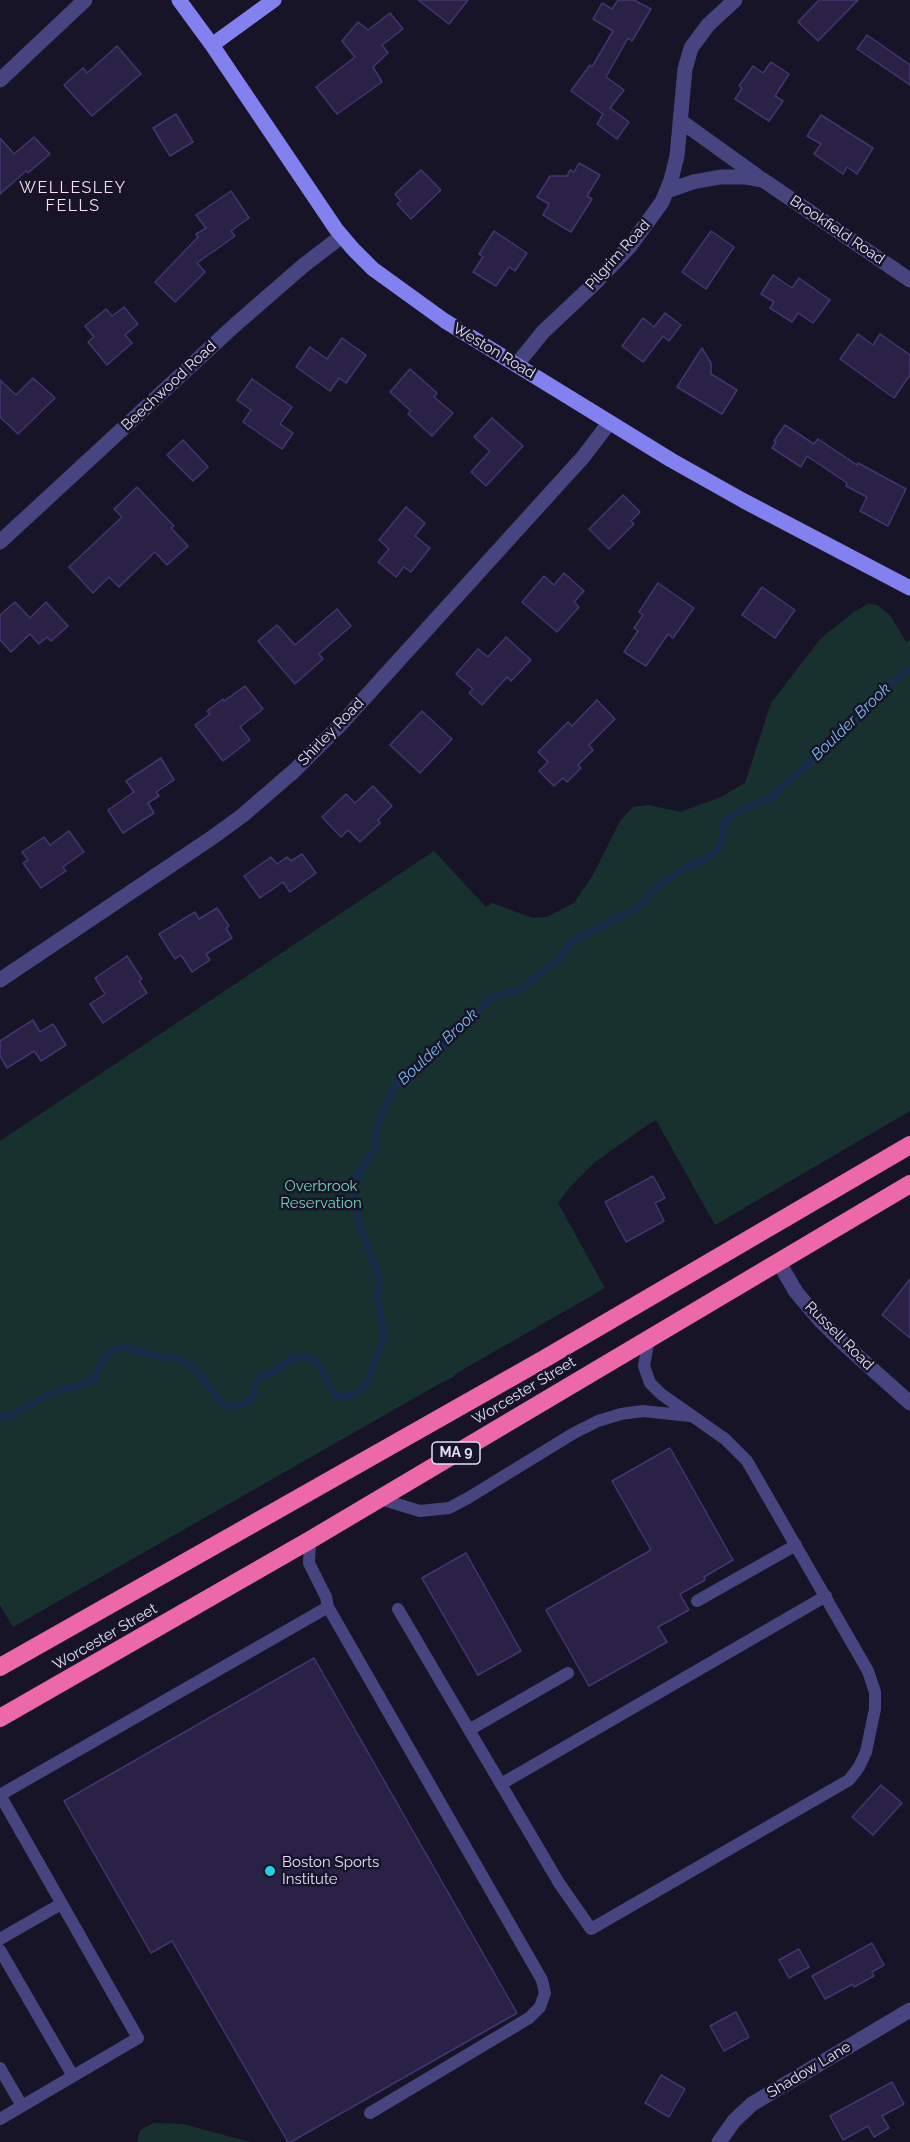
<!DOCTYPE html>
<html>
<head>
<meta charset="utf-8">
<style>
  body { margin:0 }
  canvas { display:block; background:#171427 }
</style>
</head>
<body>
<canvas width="910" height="2142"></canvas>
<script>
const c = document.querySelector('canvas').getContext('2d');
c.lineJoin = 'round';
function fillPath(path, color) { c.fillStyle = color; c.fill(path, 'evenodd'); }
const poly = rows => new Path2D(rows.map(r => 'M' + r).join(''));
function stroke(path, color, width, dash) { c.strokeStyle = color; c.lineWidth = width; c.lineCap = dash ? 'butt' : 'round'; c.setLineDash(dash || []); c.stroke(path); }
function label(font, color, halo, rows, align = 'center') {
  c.font = font + ' Raleway,sans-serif'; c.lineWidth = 5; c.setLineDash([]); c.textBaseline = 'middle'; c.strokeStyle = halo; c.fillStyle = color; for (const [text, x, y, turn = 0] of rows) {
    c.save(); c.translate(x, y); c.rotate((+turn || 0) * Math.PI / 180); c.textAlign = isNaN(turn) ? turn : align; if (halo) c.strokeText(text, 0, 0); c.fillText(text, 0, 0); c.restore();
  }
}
fillPath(poly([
  [868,604,877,605,890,615,906,642,910,640,910,1111,715,1225,656,1120,649,1124,595,1162,569,1188,558,1203,605,1288,457,1373,453,1377,439,1384,13,1627,0,1605,0,1141,434,851,486,907,492,903,533,918,547,917,574,903,593,875,620,821,633,807,649,805,680,812,721,797,745,783,771,703,821,638,854,612],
  [154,2123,183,2124,250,2142,137,2142,140,2130]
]), '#17312f');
stroke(poly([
  [0,1418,10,1416,49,1394,84,1384,95,1378,103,1359,111,1351,122,1347,157,1356,179,1359,193,1367,222,1403,232,1407,244,1404,254,1395,255,1384,259,1377,271,1374,292,1358,303,1357,314,1360,322,1368,329,1387,335,1395,344,1397,355,1394,366,1385,385,1336,377,1297,379,1285,378,1274,360,1226,351,1189,353,1181,375,1149,376,1129,393,1089,406,1074,426,1061,446,1043,488,1000,497,995,521,990,536,976,559,960,571,942,633,910,643,903,649,894,659,886,679,871,707,858,718,849,724,839,722,829,727,819,738,812,769,799,845,732,864,708,883,689,910,669]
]), '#182d4c', 7);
const building = poly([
  [418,0,468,0,449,24,418,0],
  [618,0,634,0,651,9,632,41,628,38,606,77,624,90,610,108,629,122,617,139,597,124,603,114,571,91,590,65,592,67,613,31,593,19,602,3,612,9,618,0],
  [819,0,858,0,818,41,798,22,819,0],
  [390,13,403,29,382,45,388,53,373,67,382,82,337,114,316,87,355,57,342,41,358,22,368,30,390,13],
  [867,35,910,65,910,85,857,49,867,35],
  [117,46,141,74,92,116,64,85,83,68,87,73,117,46],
  [771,62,789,74,775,96,783,101,769,121,735,99,742,88,739,86,753,66,763,73,771,62],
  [176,114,193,142,170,156,153,128,176,114],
  [821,115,873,148,857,174,847,167,843,174,814,154,821,144,807,136,821,115],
  [34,137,50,154,28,173,26,171,0,194,0,138,14,154,34,137],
  [579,163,600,175,587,196,592,199,571,232,543,215,549,204,537,197,550,176,567,176,570,170,574,172,579,163],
  [421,170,441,190,411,219,397,204,401,201,395,194,421,170],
  [231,191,249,218,231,231,235,236,197,263,205,272,175,302,155,282,198,237,196,234,206,228,196,215,231,191],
  [494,231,527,253,515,271,509,267,496,286,473,272,483,257,479,254,494,231],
  [711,231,734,247,706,289,682,272,711,231],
  [773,275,792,288,799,278,830,300,813,323,798,313,792,322,770,308,774,302,761,294,773,275],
  [124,307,138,324,125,335,132,343,107,365,88,342,94,337,85,326,106,309,112,316,124,307],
  [665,313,681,325,669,341,663,336,643,362,622,346,643,318,654,327,665,313],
  [858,334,873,345,880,334,910,355,910,375,894,398,840,359,858,334],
  [342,338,366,355,346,383,339,378,330,391,296,367,310,347,327,359,342,338],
  [702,348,711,363,711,374,737,390,722,414,677,387,702,348],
  [410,369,437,393,434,397,453,413,432,436,408,414,411,411,390,392,410,369],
  [33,378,55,398,18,434,0,417,0,380,16,395,33,378],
  [252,379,292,407,280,424,293,433,282,449,243,422,251,410,237,400,252,379],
  [492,418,523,446,486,486,471,472,490,451,474,437,492,418],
  [785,425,814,444,818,439,857,465,858,463,906,489,888,526,860,511,867,497,846,486,847,483,807,456,801,467,772,448,776,442,774,441,785,425],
  [183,440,208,467,193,481,167,455,183,440],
  [137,487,174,526,171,528,188,546,167,565,155,552,119,587,109,577,93,593,69,567,122,517,114,509,137,487],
  [623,495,640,512,631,521,634,524,609,549,589,529,623,495],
  [406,507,425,523,415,536,430,548,411,572,404,567,396,577,378,562,389,549,379,540,406,507],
  [564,573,584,591,574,602,579,607,557,632,522,602,544,576,554,585,564,573],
  [658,583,694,608,673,638,668,634,646,666,624,652,638,631,634,628,643,615,639,612,658,583],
  [762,587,795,610,775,638,742,615,762,587],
  [15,602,30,618,46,602,68,626,51,641,47,637,39,644,30,634,11,652,0,640,0,615,15,602],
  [337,609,351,626,319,654,323,659,295,684,258,641,277,625,295,645,337,609],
  [506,637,531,660,511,681,507,677,482,705,469,693,473,689,456,674,478,649,488,657,506,637],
  [245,686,263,709,240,727,250,740,223,761,195,725,210,714,207,711,223,699,224,701,245,686],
  [597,700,615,719,589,745,593,750,578,765,581,768,567,782,563,778,554,786,539,771,548,762,538,752,568,722,572,726,597,700],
  [422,711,452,739,420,773,390,745,422,711],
  [161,758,174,780,156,792,159,796,148,803,154,813,123,833,108,810,134,792,126,781,161,758],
  [373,786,392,806,378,820,380,823,360,842,348,830,341,837,322,817,346,794,355,803,373,786],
  [69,831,84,852,63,867,66,871,41,888,23,863,28,860,22,852,44,837,50,845,69,831],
  [302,854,316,873,290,892,283,882,260,898,244,876,271,857,277,864,287,857,291,861,302,854],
  [217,908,229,926,226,928,232,938,206,954,210,960,192,972,181,955,175,959,159,934,195,912,199,919,217,908],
  [127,956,142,979,139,981,147,993,103,1023,90,1004,105,994,95,978,127,956],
  [33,1020,40,1032,53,1024,66,1045,41,1061,34,1051,7,1068,0,1056,0,1041,33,1020],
  [653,1176,665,1198,655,1203,664,1221,626,1242,605,1202,653,1176],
  [910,1279,910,1338,882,1315,910,1279],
  [670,1448,733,1560,704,1577,705,1580,680,1594,689,1610,658,1627,667,1642,589,1686,546,1610,651,1550,612,1481,670,1448],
  [466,1553,521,1651,478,1675,422,1578,466,1553],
  [314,1658,517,2013,291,2142,288,2142,172,1941,151,1953,64,1801,314,1658],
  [881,1785,902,1803,873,1835,852,1817,881,1785],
  [872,1943,884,1965,872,1972,874,1976,854,1987,853,1984,825,1999,812,1976,872,1943],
  [799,1949,809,1967,789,1978,779,1960,799,1949],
  [736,2012,749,2037,724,2051,710,2026,736,2012],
  [661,2075,685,2089,669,2117,645,2103,661,2075],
  [892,2082,904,2104,882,2116,889,2128,874,2137,868,2126,843,2140,830,2116,892,2082]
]);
fillPath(building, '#292246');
stroke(building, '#41376f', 1.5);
stroke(poly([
  [380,1499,420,1511,449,1508,468,1498,574,1433,598,1421,621,1414,643,1411,690,1416],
  [310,1540,309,1563,326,1597,328,1607],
  [697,1601,796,1545],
  [398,1609,559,1883,591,1929,849,1780,859,1767,866,1752,875,1709,875,1692,868,1671,747,1461,725,1439,661,1394,650,1383,644,1366,649,1338],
  [469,1730,568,1673],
  [501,1784,826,1596],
  [0,1939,61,1904],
  [0,1950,73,2076],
  [0,2068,22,2106],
  [0,2119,138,2038,0,1795,328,1607,542,1980,545,1993,540,2007,529,2018,370,2113]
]), '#464580', 12);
stroke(poly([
  [0,80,85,0],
  [682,122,760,178],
  [667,191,693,182,720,177,746,177,763,180,910,280],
  [517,364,543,332,596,282,630,246,662,202,671,180,677,156,685,69,691,48,708,25,735,0],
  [0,542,235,325,304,265,342,236],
  [0,980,213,837,243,815,295,770,340,725,584,456,609,423],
  [778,1261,796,1292,819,1319,843,1343,910,1403],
  [719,2142,734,2121,752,2104,910,2010]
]), '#464580', 15);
stroke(poly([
  [179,0,212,45,336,229,353,249,373,269,445,321,671,460,744,501,910,588],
  [212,45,274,0]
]), '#8281ef', 15);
stroke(poly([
  [0,1667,544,1359,910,1145],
  [0,1718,310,1540,910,1184]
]), '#ec68a9', 18);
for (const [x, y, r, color] of [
  [270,1871,6,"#22d2e3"]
]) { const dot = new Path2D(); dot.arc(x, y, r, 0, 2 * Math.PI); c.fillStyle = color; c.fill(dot); stroke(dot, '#171427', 2); }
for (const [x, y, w] of [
  [456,1453,48]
]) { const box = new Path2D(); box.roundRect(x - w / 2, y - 11, w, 22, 4.5); c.fillStyle = '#171427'; c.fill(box); stroke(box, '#e1defb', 1.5); }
label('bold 14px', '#e1defb', null, [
  ["MA 9",456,1453]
]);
label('15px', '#e1defb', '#171427', [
  ["Brookfield Road",837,230,34],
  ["Pilgrim Road",618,255,-48],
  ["Weston Road",494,351,31],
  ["Beechwood Road",169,386,-43],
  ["Shirley Road",331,732,-46],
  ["Russell Road",839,1336,45],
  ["Worcester Street",524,1391,-31],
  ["Worcester Street",105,1637,-30],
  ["Shadow Lane",809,2070,-31]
]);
label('15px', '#72d3b9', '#171427', [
  ["Overbrook",321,1186],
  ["Reservation",321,1203]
]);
label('15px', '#e1defb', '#171427', [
  ["Boston Sports",282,1862],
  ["Institute",282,1879]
], 'left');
c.letterSpacing = '1.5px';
label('16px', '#fbe0f2', '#171427', [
  ["WELLESLEY",73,188],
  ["FELLS",73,206]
]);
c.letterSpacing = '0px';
label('italic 16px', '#79baee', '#171427', [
  ["Boulder Brook",851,722,-44],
  ["Boulder Brook",438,1047,-43]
]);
</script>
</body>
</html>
